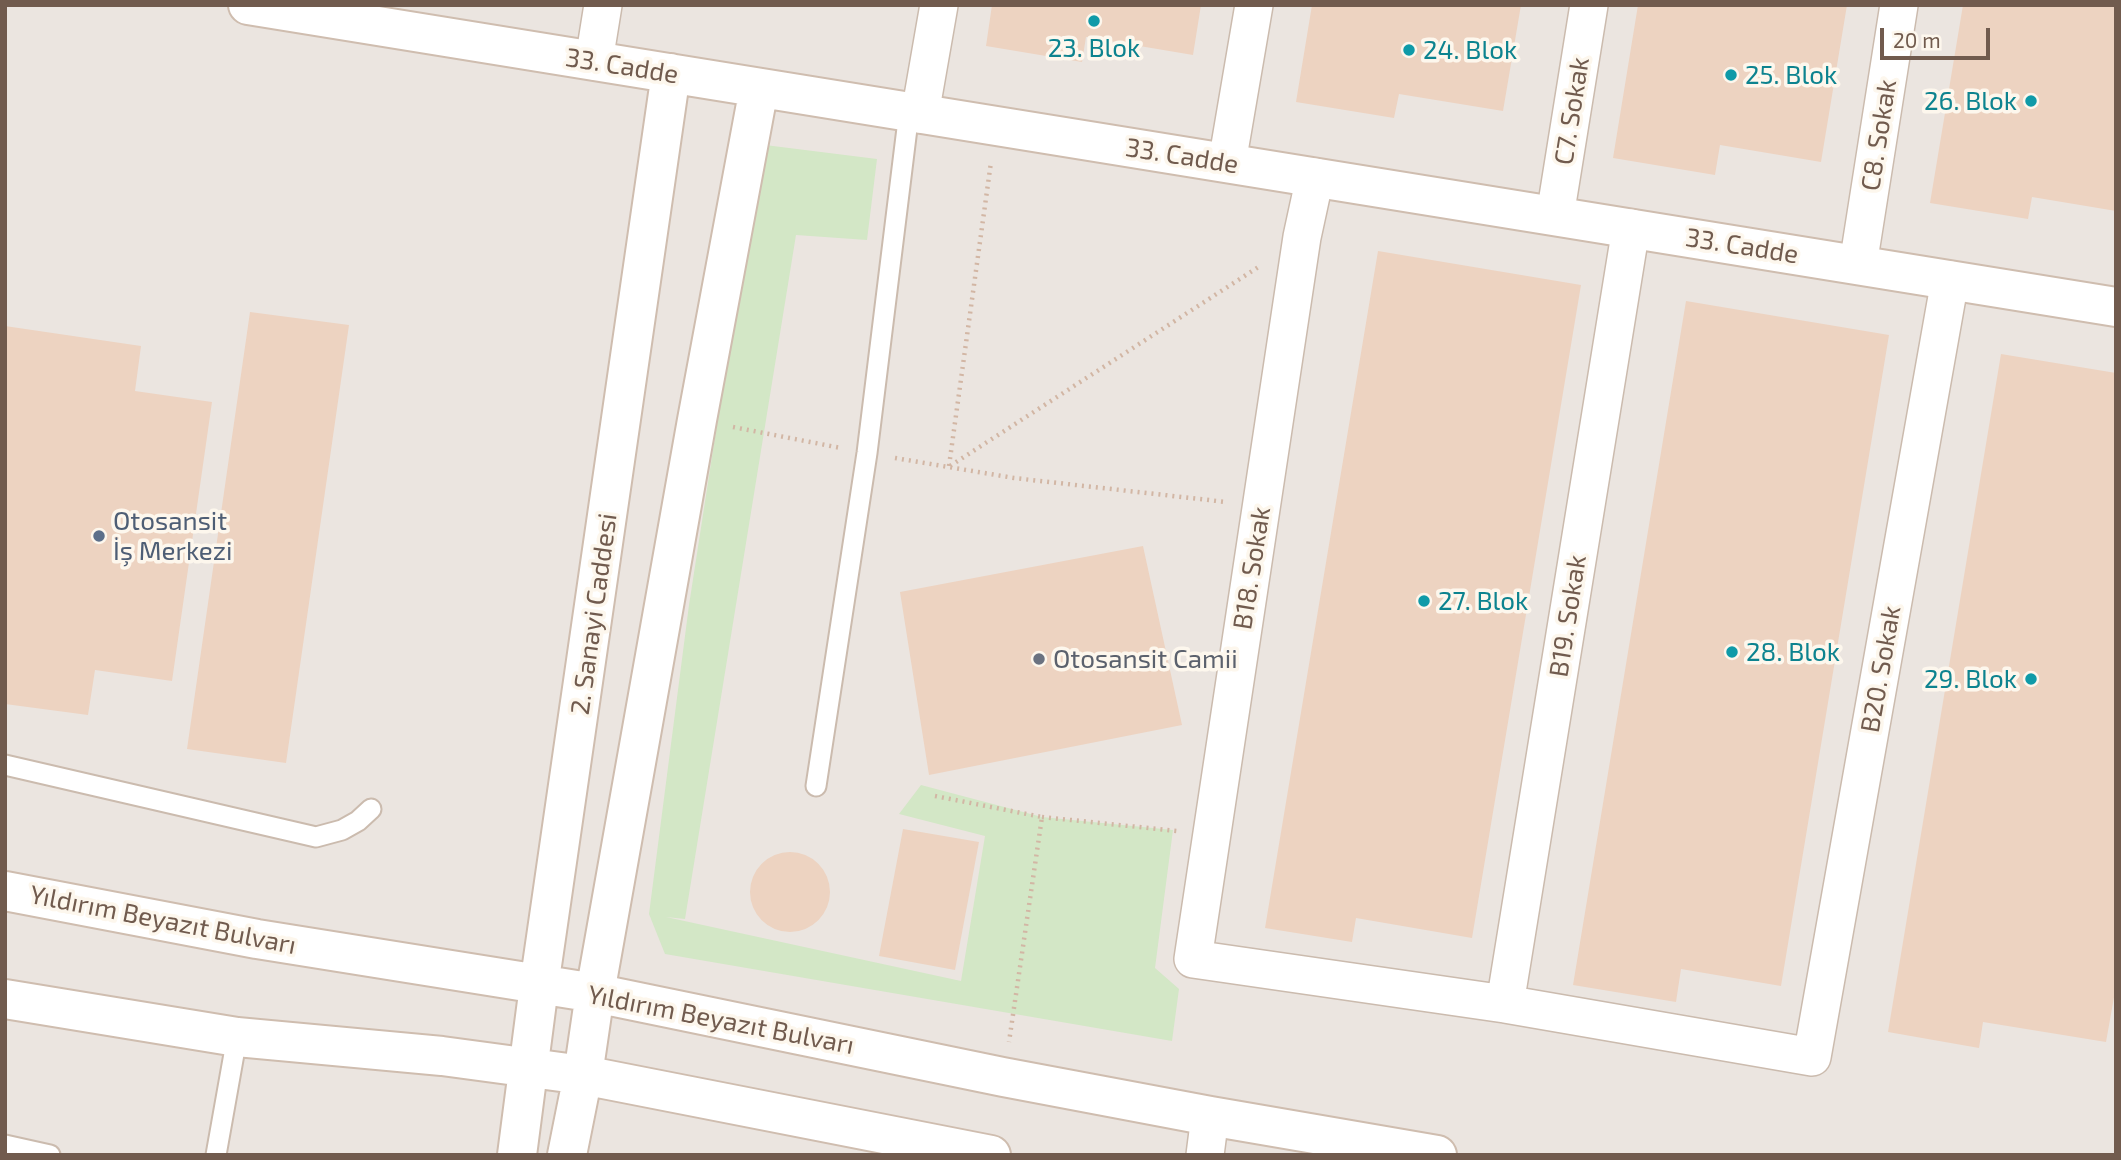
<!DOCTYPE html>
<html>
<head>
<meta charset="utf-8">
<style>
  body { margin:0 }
  #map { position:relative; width:2121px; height:1160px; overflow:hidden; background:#faf3e7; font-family:"Exo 2",sans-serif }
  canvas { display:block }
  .frame { position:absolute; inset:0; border:7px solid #715b4e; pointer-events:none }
  .scale { position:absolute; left:1880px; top:28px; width:110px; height:32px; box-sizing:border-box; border:4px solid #715b4e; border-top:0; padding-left:9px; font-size:21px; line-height:24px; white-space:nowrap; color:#715b4e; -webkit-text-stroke:5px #fdf7ed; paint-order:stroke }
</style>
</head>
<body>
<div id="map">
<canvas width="2121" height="1160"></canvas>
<div class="frame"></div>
<div class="scale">20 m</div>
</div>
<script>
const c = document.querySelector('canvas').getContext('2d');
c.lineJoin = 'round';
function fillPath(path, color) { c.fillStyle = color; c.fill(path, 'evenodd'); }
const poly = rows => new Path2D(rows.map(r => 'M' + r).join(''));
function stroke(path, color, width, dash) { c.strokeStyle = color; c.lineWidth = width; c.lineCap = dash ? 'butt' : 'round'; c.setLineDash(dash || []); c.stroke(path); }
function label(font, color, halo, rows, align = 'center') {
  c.font = font + ' "Exo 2",sans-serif'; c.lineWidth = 7; c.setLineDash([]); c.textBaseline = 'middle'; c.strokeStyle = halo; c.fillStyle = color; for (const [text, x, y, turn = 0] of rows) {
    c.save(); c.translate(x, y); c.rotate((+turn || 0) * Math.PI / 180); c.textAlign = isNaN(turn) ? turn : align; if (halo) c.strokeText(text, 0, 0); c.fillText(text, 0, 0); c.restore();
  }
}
fillPath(poly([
  [5,5,2116,5,2116,1155,5,1155]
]), '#ebe5e0');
fillPath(poly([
  [765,145,877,159,867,240,796,235,685,919,666,917,961,981,985,836,899,814,921,785,1042,817,1173,830,1155,968,1179,989,1172,1041,665,954,649,914,689,605,746,237]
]), '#d3e7c6');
fillPath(poly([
  [992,5,1201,5,1193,55,1086,37,1082,62,986,46],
  [1312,5,1521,5,1503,111,1399,94,1394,118,1296,102],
  [1638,5,1847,5,1821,162,1720,145,1715,175,1613,158],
  [1963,5,2116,5,2116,211,2032,197,2028,219,1930,203],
  [1378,251,1581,285,1472,938,1356,918,1352,942,1265,928],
  [1686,301,1889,335,1781,986,1681,969,1676,1002,1573,985],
  [250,312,349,325,286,763,187,749],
  [5,326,141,346,135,391,212,402,172,681,95,670,88,715,5,704],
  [2001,354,2116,373,2116,986,2106,1042,1983,1022,1979,1048,1888,1032],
  [1143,546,1182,725,929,775,900,592],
  [903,829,979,842,955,970,879,956],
  '750 892a40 40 0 1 1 80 0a40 40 0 1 1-80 0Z'
]), '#edd3c1');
const lane = poly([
  [5,765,316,837,342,830,358,821,371,809],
  [816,786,867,453,909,112],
  [5,1145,50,1155],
  [216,1155,237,1037]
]);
const street = poly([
  [594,61,603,5],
  [920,114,939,5],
  [1227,163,1254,5],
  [1315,177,1302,237,1193,959,1505,1004,1812,1057,1950,280],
  [1555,216,1589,5],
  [1858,265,1899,5],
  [1505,1004,1631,228],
  [1205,1155,1210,1116]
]);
const secondary = poly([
  [248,5,2116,307],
  [5,891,257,939,595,993,1003,1077,1210,1116,1437,1155],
  [5,999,237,1037,442,1056,583,1075,991,1155],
  [517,1155,539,986,671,73],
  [567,1155,583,1075,595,993,697,420,759,88]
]);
stroke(lane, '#cbbbae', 23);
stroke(street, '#cbbbae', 40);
stroke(secondary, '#cfbdaf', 42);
stroke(poly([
  [733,427,841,448],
  [895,458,1014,478,1226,502],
  [949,466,991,162],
  [950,466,1260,266],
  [935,796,1042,817,1009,1042],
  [1042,817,1177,831]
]), '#d2b6a4', 4.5, [2, 5]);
stroke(lane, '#fff', 19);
stroke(street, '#fff', 37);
stroke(secondary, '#fff', 38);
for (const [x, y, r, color] of [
  [1094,21,7,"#0f9aa8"],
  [1409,50,7,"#0f9aa8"],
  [1731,75,7,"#0f9aa8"],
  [2031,101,7,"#0f9aa8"],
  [99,536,7,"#5c6f8a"],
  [1424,601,7,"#0f9aa8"],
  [1732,652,7,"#0f9aa8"],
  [1039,659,7,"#6b7280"],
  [2031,679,7,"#0f9aa8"]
]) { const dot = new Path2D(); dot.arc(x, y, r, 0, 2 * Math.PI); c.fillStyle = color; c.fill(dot); stroke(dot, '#fdf7ed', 2.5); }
label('26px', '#0d838f', '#fdf7ed', [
  ["23. Blok",1094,48,"center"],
  ["24. Blok",1423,50],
  ["25. Blok",1745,75],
  ["26. Blok",2017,101,"right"],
  ["27. Blok",1438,601],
  ["28. Blok",1746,652],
  ["29. Blok",2017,679,"right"]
], 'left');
label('26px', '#715b4e', '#fdf7ed', [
  ["33. Cadde",622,66,9],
  ["C7. Sokak",1572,111,-81],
  ["C8. Sokak",1879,135,-81],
  ["33. Cadde",1182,156,9],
  ["33. Cadde",1742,246,9],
  ["B18. Sokak",1252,568,-81],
  ["2. Sanayi Caddesi",594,614,-82],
  ["B19. Sokak",1568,616,-81],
  ["B20. Sokak",1881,669,-80],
  ["Yıldırım Beyazıt Bulvarı",163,920,11],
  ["Yıldırım Beyazıt Bulvarı",721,1020,11]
]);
label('26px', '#4e5e75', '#fdf7ed', [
  ["Otosansit",113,521],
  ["İş Merkezi",113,551]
], 'left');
label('26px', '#5b616d', '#fdf7ed', [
  ["Otosansit Camii",1053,659]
], 'left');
</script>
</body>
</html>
